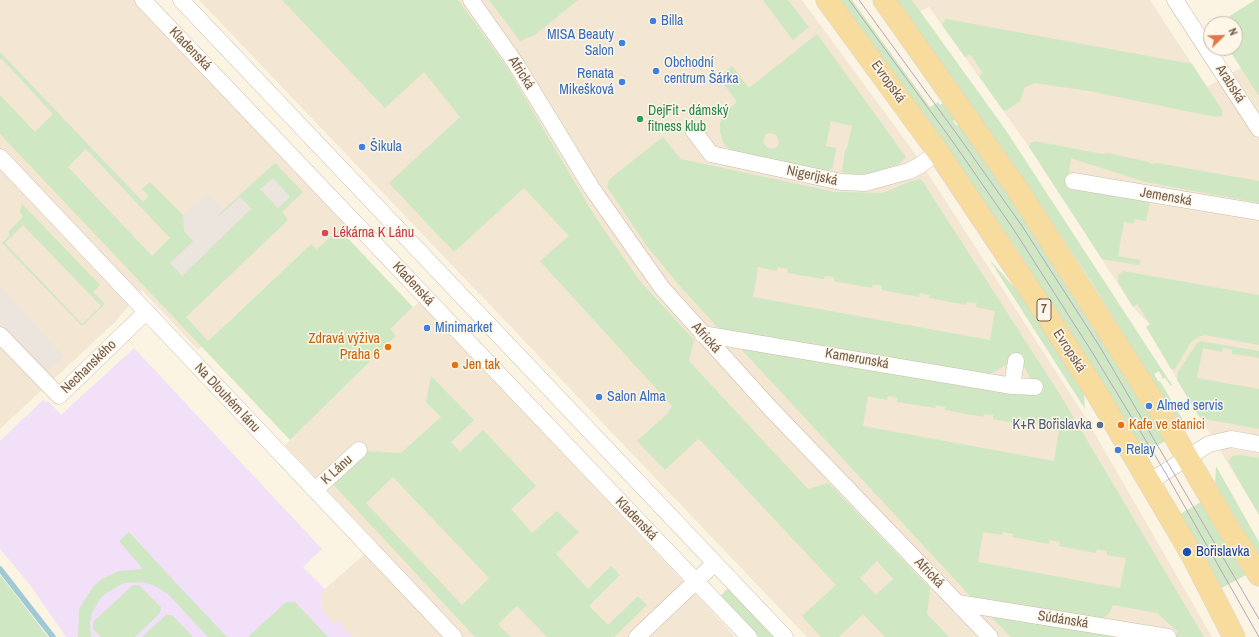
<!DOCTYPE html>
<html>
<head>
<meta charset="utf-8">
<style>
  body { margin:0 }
  #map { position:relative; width:1259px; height:637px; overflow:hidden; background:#fbf4e3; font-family:"Archivo Narrow",sans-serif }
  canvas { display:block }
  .north { position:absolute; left:1203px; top:16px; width:40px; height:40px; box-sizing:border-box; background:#fef7e9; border:1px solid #c6b9a9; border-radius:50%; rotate:67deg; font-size:11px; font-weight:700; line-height:16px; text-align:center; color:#725b4a }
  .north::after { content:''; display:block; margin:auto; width:14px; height:18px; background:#e1784d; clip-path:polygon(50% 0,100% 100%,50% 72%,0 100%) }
</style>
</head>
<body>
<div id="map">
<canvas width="1259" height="637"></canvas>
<div class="north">N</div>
</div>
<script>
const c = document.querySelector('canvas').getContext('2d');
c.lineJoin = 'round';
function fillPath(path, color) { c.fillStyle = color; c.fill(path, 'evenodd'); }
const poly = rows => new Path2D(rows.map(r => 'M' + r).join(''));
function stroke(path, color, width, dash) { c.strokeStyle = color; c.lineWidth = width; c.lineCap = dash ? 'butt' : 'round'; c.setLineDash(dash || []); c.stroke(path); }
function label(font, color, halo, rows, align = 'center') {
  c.font = font + ' "Archivo Narrow",sans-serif'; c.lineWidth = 3; c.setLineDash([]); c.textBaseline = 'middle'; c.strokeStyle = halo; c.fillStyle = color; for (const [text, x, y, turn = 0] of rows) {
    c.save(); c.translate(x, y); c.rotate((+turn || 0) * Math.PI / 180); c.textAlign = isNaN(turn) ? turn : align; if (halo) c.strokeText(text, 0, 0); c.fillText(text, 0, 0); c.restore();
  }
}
fillPath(poly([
  [0,0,138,0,345,223,317,249,311,244,198,350,142,290,115,322,0,429],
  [199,0,802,0,916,155,1084,415,1212,637,807,637],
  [911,0,1150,0,1207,87,1246,65,1235,24,1259,4,1259,515,1171,369,1150,325,1133,307,1029,147,929,7,920,11],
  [419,302,700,599,735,637,353,637,337,620,332,624,322,608,321,597,325,589,377,543,285,445,396,336,389,329]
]), '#f3e6d2');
fillPath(poly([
  [269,168,295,196,192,302,159,267,189,237,184,231,183,215,208,194,223,210],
  [0,286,64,357,46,372,0,322]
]), '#ebe5de');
fillPath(poly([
  [134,348,322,549,303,567,325,589,321,597,322,608,327,616,332,623,337,620,353,637,66,637,31,586,0,549,0,441,43,400,50,403,61,415]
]), '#f1e0f7');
fillPath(poly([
  [282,0,458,0,508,69,594,215,639,280,694,340,689,361,808,489,828,483,930,588,927,614,949,637,885,637,863,614,839,637,821,637,802,616,836,585,702,442,698,439,665,470,637,441,667,414,672,406,540,261,569,236,524,188,454,252,389,183,460,117,424,72,385,108],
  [877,561,893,579,876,595,860,578],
  [489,0,578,0,535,35,520,41],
  [763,0,788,0,809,27,793,40],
  [838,0,852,0,930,107,938,102,940,105,946,101,957,118,953,121,957,126,961,123,1052,259,1166,441,1144,453,1020,254,983,200],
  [897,0,912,0,1005,129,1172,385,1171,386,1165,378,1163,379,1159,371,1154,374,1158,381,1160,381,1187,427,1180,423,1175,417,1090,280,1040,204],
  [1255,0,1259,0,1259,96,1228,48,1235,48,1235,24,1217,24],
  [946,19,1192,64,1222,110,1222,116,1215,117,1089,91,1035,83,1025,87,1020,101,1007,110,1003,110,979,76,983,73,970,54,965,57,942,25],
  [817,34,906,157,899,164,870,174,852,175,842,172,845,150,847,148,852,126,831,121,826,144,826,146,836,148,833,167,827,172,731,151,724,144,720,132,720,123,724,113,736,103,736,100,718,77,732,66,749,88],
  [768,133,775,134,779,140,778,146,773,149,767,148,763,142,765,135],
  [0,52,143,202,149,196,142,189,150,182,183,215,184,231,193,241,170,263,182,276,251,209,253,210,240,197,219,216,218,215,275,163,303,192,282,212,288,220,186,317,208,341,311,244,317,249,339,229,413,307,390,329,396,336,290,440,0,134,0,95,35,132,53,114,2,59,0,60],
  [86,149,170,238,152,256,68,167],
  [273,178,290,197,278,208,260,189],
  [663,137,681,159,835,192,883,193,911,181,921,179,1059,393,1204,637,1176,637,1177,631,1157,613,1113,605,1110,612,1105,617,1097,620,973,599,742,350,753,346,1037,396,1038,394,1023,364,1024,355,1011,353,1008,364,992,373,975,375,720,330,679,285,647,246,607,187,609,180,617,173],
  [758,267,777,271,778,267,788,269,787,273,824,279,825,276,834,277,834,281,872,288,873,285,878,285,882,286,882,290,919,297,920,293,930,295,929,298,966,305,967,302,977,303,976,307,995,311,990,340,753,297],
  [868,396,887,400,888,396,898,398,897,402,935,408,936,405,945,407,945,410,983,417,984,414,993,415,993,419,1030,426,1031,422,1040,424,1040,428,1059,431,1054,461,863,426],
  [983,532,1002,535,1003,532,1013,534,1012,537,1049,544,1050,540,1060,542,1059,546,1096,553,1097,549,1107,551,1107,555,1126,558,1120,588,978,562],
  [1035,141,1102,154,1108,153,1149,162,1151,164,1157,163,1259,181,1259,203,1145,182,1071,158,1067,185,1069,189,1132,192,1151,196,1146,221,1135,219,1133,224,1124,222,1118,256,1140,260,1140,264,1138,265,1102,259,1029,147,1030,143],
  [22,204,100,285,93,292,105,304,82,326,2,243,10,235,8,232,23,217,20,212],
  [23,225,101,306,82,324,5,243],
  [989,259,1022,296,1084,393,1085,409],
  [1123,271,1259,295,1259,345,1205,335,1200,336,1191,342,1175,369,1171,369,1146,327,1150,324,1137,304,1133,307,1118,282,1118,275],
  [1200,341,1259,351,1259,358,1232,354,1232,350,1223,348,1222,352,1203,348,1197,378,1259,389,1259,429,1200,418,1177,380,1178,372,1197,343],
  [431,376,474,420,451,442,460,452,483,430,536,486,511,509,532,533,557,511,579,532,556,554,588,589,611,566,620,575,589,606,608,625,638,596,647,605,614,637,547,637,517,606,498,624,511,637,475,637,331,482,364,451,401,453,441,417,426,402],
  [393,477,489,578,462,605,366,503],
  [1240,455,1259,458,1259,515,1228,461,1233,456],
  [1216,466,1259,542,1259,558,1215,483],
  [1201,502,1246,575,1220,589,1180,514],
  [129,532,177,584,227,637,208,637,167,593,153,585,142,582,124,583,105,594,100,599,92,613,90,622,91,637,78,637,79,609,93,587,100,580,119,571,143,569,119,541],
  [0,575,12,590,48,637,0,637],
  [133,585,139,585,161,607,160,613,135,637,101,637,93,629,93,622],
  [729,587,776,635,774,637,759,637,719,597],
  [286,602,295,602,328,637,248,637],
  [166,615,172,615,193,637,142,637],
  [996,616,1138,637,1011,637,992,618]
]), '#cfe8c3');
stroke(poly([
  [0,569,53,637]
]), '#9fc9d5', 5.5);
const minor = poly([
  [143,0,749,637],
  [181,0,785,637],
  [471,0,516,64,591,187,662,288,770,408,990,637],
  [1175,0,1259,129],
  [693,130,711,154,841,182,865,183,909,171,919,166,938,152],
  [0,157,454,637],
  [1073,181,1259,212],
  [702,334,959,377,1012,386,1035,387],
  [0,335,59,396,146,312],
  [1012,386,1016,361],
  [1149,482,1209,444,1231,439,1259,444],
  [315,490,359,450],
  [958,603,1168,637],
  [637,637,715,563]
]);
const primary = poly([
  [827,0,938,152,1046,314,1096,392,1191,553,1234,637],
  [884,0,1018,190,1161,413,1229,529,1259,575]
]);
stroke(minor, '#ccbcaa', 17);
stroke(primary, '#dad4d0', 23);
stroke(minor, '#fff', 16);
stroke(primary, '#f8dc9e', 22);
stroke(poly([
  [849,0,953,142,1014,230,1092,352,1165,472,1259,637],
  [859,0,959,137,1022,226,1100,347,1259,619]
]), '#b7a3c4', 1);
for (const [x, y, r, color] of [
  [653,21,4,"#3f7fe0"],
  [622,43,4,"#3f7fe0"],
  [656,71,4,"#3f7fe0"],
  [622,82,4,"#3f7fe0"],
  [640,119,4,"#2e9e5b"],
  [362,147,4,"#3f7fe0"],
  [325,233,4,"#e0444e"],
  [427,328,4,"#3f7fe0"],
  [388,347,4,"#e8710a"],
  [455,365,4,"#e8710a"],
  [599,397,4,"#3f7fe0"],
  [1149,406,4,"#3f7fe0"],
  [1100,425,4,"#5c6f8a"],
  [1121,425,4,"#e8710a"],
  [1118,450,4,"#3f7fe0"],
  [1187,552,5,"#1a4fb4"]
]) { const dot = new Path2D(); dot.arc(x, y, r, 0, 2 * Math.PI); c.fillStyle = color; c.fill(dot); stroke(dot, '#fef7e9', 1.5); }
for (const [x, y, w] of [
  [1044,310,14]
]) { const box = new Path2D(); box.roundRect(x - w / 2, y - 11, w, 22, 3); c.fillStyle = '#fef7e9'; c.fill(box); stroke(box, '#725b4a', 1); }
label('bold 13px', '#725b4a', null, [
  ["7",1044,310]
]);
label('14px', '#366cbe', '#fef7e9', [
  ["Billa",661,21],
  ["MISA Beauty",614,35,"right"],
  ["Salon",614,51,"right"],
  ["Obchodní",664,63],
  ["centrum Šárka",664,79],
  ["Renata",614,74,"right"],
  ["Mikešková",614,90,"right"],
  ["Šikula",370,147],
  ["Minimarket",435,328],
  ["Salon Alma",607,397],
  ["Almed servis",1157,406],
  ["Relay",1126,450]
], 'left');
label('14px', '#725b4a', '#fef7e9', [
  ["Kladenská",190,49,46],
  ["Africká",521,73,57],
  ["Evropská",888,82,54],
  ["Arabská",1230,84,57],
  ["Nigerijská",812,176,12],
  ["Jemenská",1166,197,10],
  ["Kladenská",413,284,47],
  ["Africká",706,338,48],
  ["Evropská",1069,351,57],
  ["Kamerunská",857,359,10],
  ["Nechanského",89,367,-44],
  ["Na Dlouhém lánu",227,398,47],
  ["K Lánu",337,470,-42],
  ["Kladenská",636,519,46],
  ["Africká",929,573,46],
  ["Súdánská",1063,620,9]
]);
label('14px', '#27864d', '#fef7e9', [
  ["DejFit - dámský",648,111],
  ["fitness klub",648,127]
], 'left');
label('14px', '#be3a42', '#fef7e9', [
  ["Lékárna K Lánu",333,233]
], 'left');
label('14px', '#c56008', '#fef7e9', [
  ["Zdravá výživa",380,339,"right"],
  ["Praha 6",380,355,"right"],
  ["Jen tak",463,365],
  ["Kafe ve stanici",1129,425]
], 'left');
label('14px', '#4e5e75', '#fef7e9', [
  ["K+R Bořislavka",1092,425]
], 'right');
label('14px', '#164399', '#fef7e9', [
  ["Bořislavka",1196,552]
], 'left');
</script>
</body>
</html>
